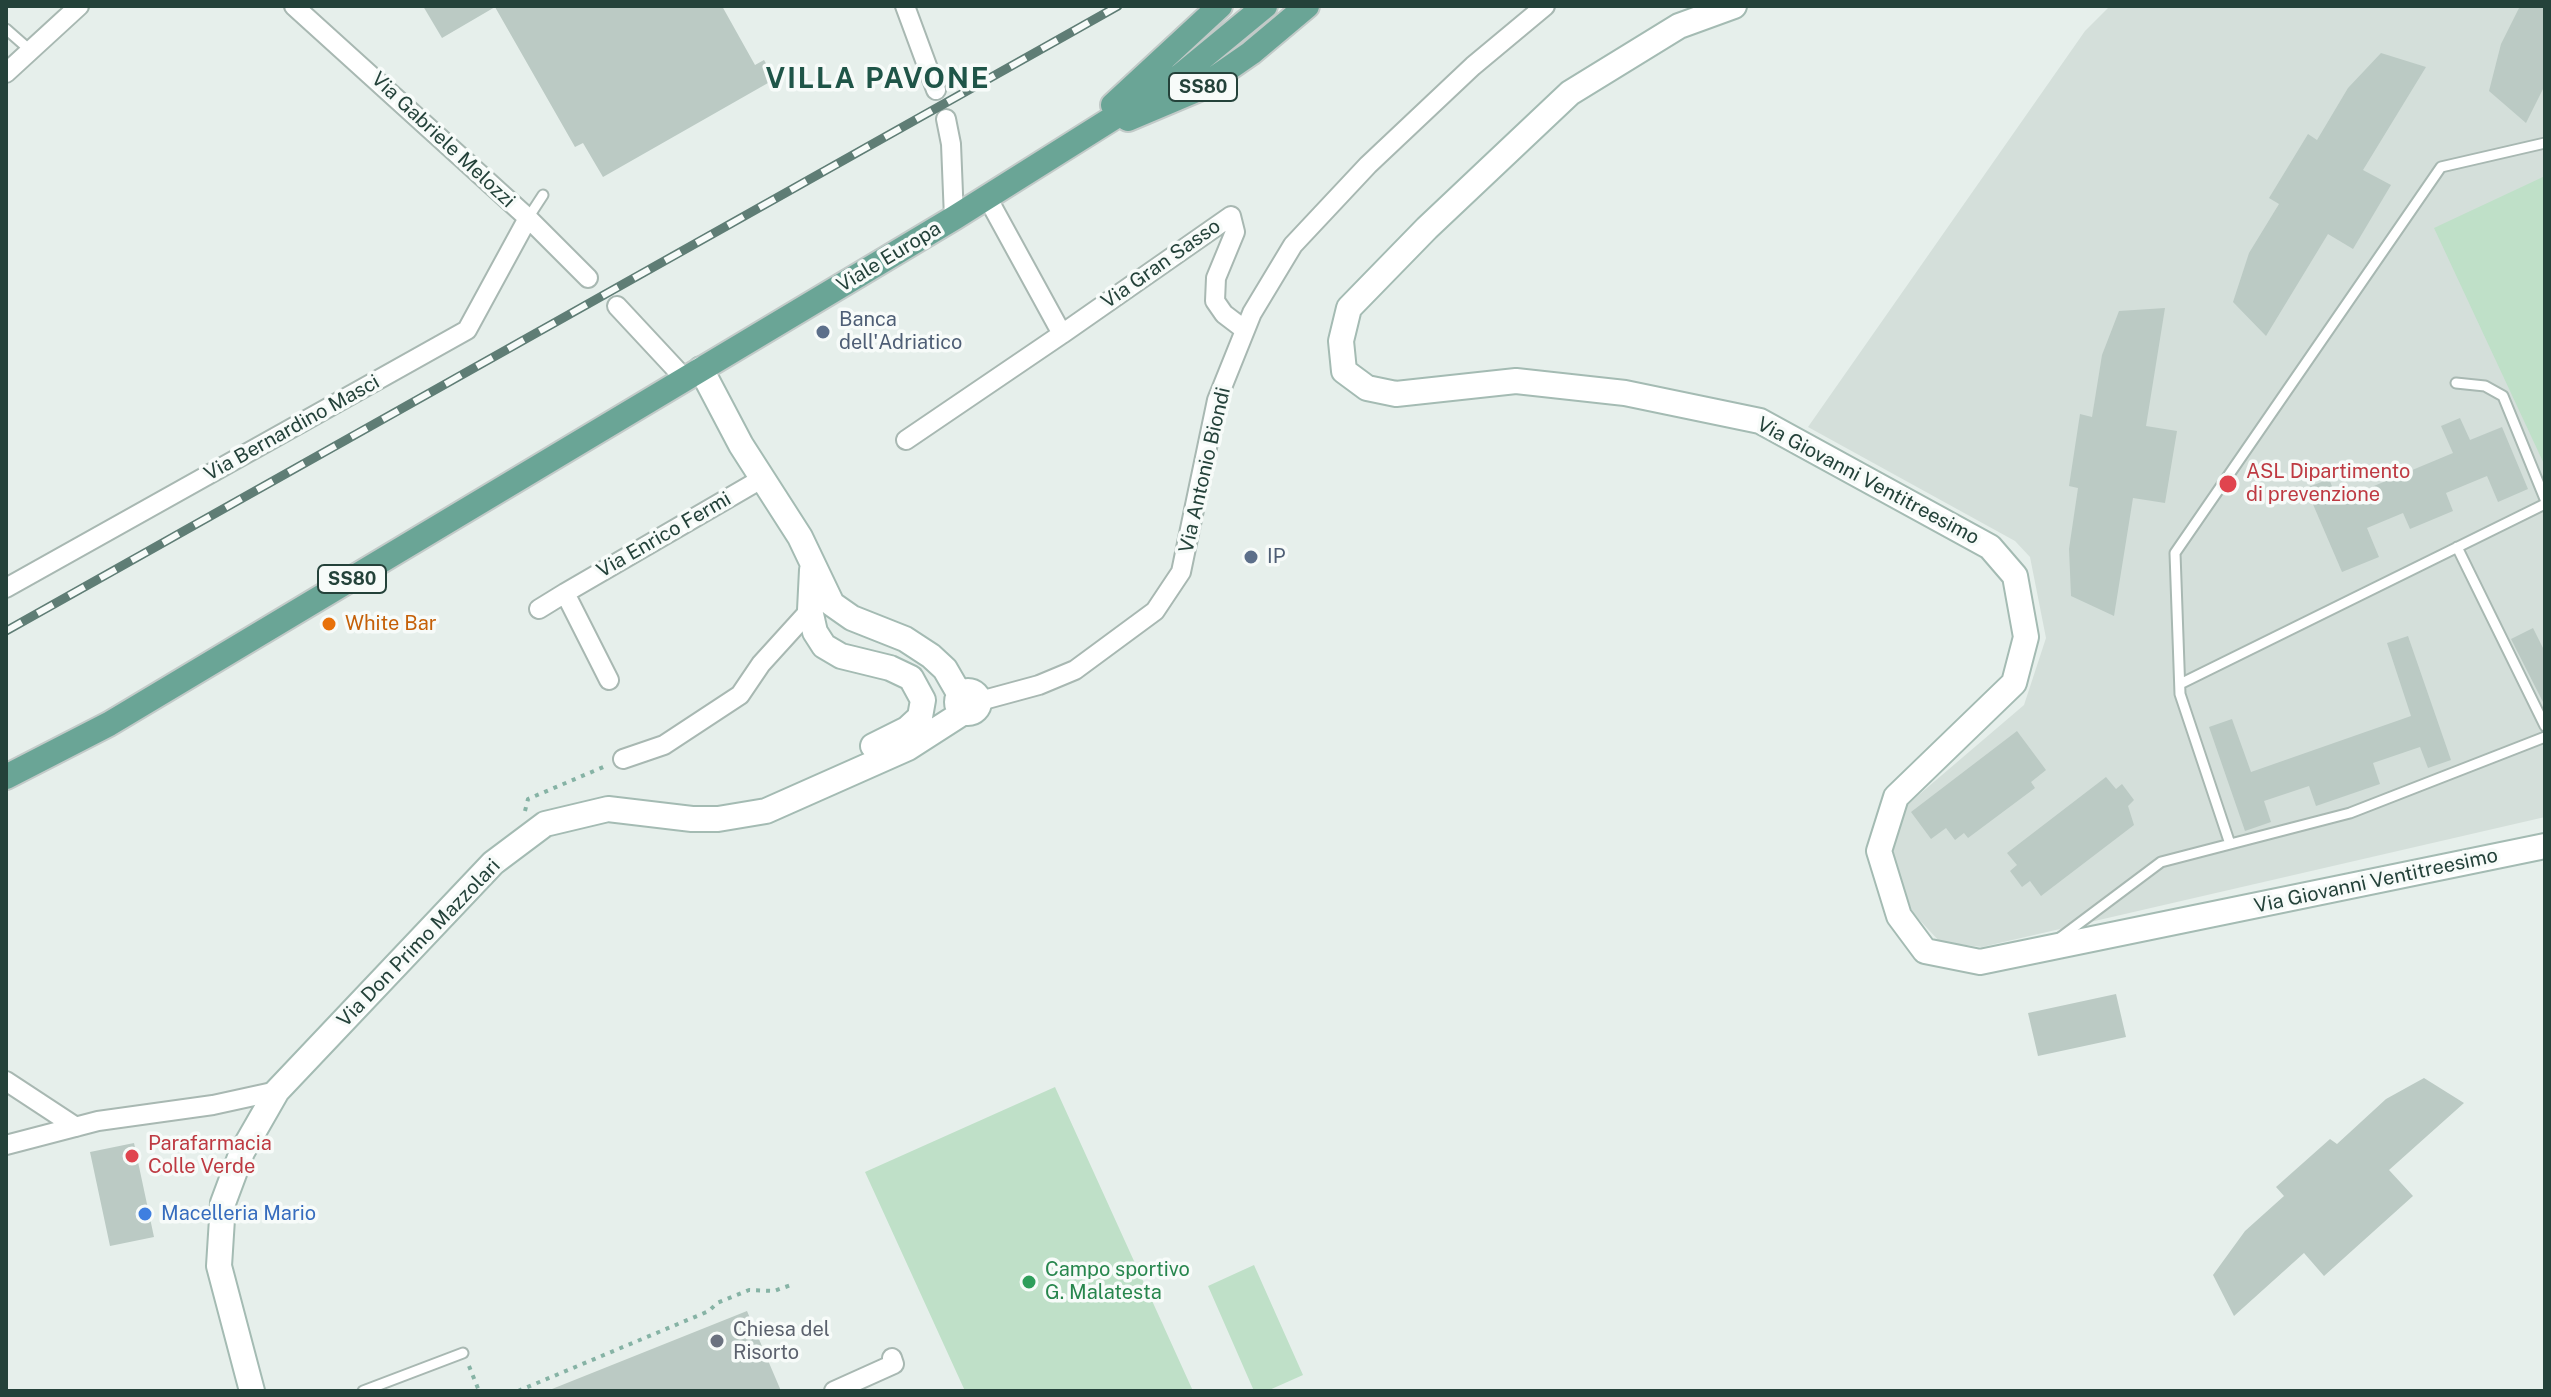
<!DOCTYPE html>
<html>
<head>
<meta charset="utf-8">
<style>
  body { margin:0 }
  #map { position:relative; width:2551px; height:1397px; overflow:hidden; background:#e6efeb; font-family:"Public Sans",sans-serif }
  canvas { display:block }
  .frame { position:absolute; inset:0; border:8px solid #24423a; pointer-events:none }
</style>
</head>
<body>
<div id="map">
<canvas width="2551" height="1397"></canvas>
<div class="frame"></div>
</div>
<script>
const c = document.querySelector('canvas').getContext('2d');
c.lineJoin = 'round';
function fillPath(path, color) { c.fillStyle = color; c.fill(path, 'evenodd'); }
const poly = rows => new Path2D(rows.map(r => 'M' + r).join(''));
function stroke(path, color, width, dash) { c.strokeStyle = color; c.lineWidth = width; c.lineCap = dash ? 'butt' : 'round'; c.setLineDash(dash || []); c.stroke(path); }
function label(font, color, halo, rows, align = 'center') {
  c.font = font + ' "Public Sans",sans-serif'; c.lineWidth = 7; c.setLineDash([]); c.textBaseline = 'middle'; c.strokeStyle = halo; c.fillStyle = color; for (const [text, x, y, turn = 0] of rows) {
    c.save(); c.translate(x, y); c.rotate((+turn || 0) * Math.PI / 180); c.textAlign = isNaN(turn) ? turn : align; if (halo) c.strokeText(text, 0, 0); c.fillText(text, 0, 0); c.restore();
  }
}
fillPath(poly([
  [2110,6,2545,6,2545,817,1982,947,1940,942,1913,913,1889,853,1908,804,2024,705,2046,638,2030,557,2015,541,1808,427,2085,31]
]), '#d4dfda');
fillPath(poly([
  [2545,176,2545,466,2434,228],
  [1055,1087,1193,1391,965,1391,865,1172],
  [1254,1265,1303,1375,1267,1391,1254,1391,1208,1286]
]), '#bfe0c8');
fillPath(poly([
  [423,6,722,6,755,65,764,60,775,79,603,177,583,143,575,147,495,7,442,38],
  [2520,6,2545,6,2545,85,2526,123,2489,91,2501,44],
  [2381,53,2426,67,2363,170,2391,185,2353,249,2328,234,2266,336,2233,302,2249,253,2279,204,2269,198,2308,134,2317,140,2348,88],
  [2165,308,2146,426,2177,431,2165,503,2133,498,2114,616,2071,596,2069,549,2078,488,2069,486,2080,414,2092,417,2102,355,2119,311],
  [2460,418,2470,440,2502,427,2528,489,2498,502,2487,476,2446,493,2453,511,2410,529,2403,513,2367,528,2379,557,2342,572,2306,488,2329,479,2338,501,2453,453,2441,426],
  [2533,628,2545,652,2545,706,2511,639],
  [2408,636,2451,760,2428,768,2420,747,2373,763,2380,784,2316,806,2309,786,2264,801,2271,822,2245,831,2209,727,2232,719,2251,772,2411,716,2387,643],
  [2017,731,2046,770,2031,782,2035,788,1968,838,1964,833,1955,840,1946,828,1931,839,1911,812],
  [2106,777,2116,789,2122,784,2134,800,2128,806,2134,825,2041,896,2030,881,2022,887,2010,871,2017,865,2007,853],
  [2116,994,2126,1037,2038,1056,2028,1013],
  [2424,1078,2464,1103,2389,1170,2413,1196,2324,1276,2304,1253,2234,1316,2213,1275,2245,1231,2284,1196,2276,1187,2330,1139,2337,1144,2386,1099],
  [134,1143,154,1237,110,1246,90,1152],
  [747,1311,781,1391,553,1391,552,1389]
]), '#bbcac4');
const lane = poly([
  [6,29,31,51],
  [528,218,543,195],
  [2456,383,2485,386,2503,396,2545,499],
  [2457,547,2545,726],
  [2180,684,2545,504],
  [2230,844,2180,694,2175,553,2441,167,2545,143],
  [2061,937,2161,862,2350,813,2545,737],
  [363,1391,463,1353]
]);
const street = poly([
  [294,6,528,218,588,278],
  [905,6,936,90],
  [6,73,79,6],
  [946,119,951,144,954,218],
  [987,197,1062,334,1231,216,1235,232,1216,278,1215,301,1224,314,1245,330],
  [617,306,685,379],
  [906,440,1062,334],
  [6,588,467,330,528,218],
  [539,609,565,593],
  [609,680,565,593,763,478],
  [980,701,1039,685,1075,670,1155,611,1181,572,1217,400,1252,313,1293,245,1368,165,1473,66,1545,6],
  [623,759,664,745,740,695,761,664,810,610],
  [6,1081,76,1127],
  [6,1145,98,1121,213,1105,277,1091],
  [834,1391,894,1364,892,1358]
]);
const secondary = poly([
  [1734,6,1679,26,1570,93,1427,228,1349,308,1341,341,1344,371,1367,388,1396,394,1516,381,1625,393,1760,421,1990,547,2015,576,2026,637,2014,683,1896,797,1879,851,1899,916,1925,951,1980,962,2545,846],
  [701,369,741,445,800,537,832,604,852,618,905,639,931,656,945,669,960,695],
  [812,570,810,610,815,632,824,646,841,656,890,668,911,678,923,700,920,717,907,729,873,746],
  '957 702a11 11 0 1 1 22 0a11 11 0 1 1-22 0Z',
  [252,1391,219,1266,223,1203,242,1152,277,1091,493,863,545,824,608,809,692,819,718,819,766,811,908,748,964,712]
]);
const primary = poly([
  [1113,105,1220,6],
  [1128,119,1199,89,1251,53,1307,6],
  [6,777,109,724,954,218,1180,76,1265,6]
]);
stroke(lane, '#a8b8b2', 13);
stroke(street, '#a8b8b2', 22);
stroke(secondary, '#a4bbb3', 28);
stroke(primary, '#c2cac8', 28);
stroke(poly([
  [525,811,528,799,608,765],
  [469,1366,479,1391],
  [518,1391,709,1311,717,1303,749,1290,774,1291,791,1285]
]), '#86b3a5', 4, [4, 6]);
stroke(lane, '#fff', 9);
stroke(street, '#fff', 18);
stroke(secondary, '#fff', 24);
stroke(primary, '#6aa596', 24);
const rail = poly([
  [6,631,1118,6]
]);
stroke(rail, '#5f7d75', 9);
stroke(rail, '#f7fbf9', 6, [18]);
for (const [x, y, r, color] of [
  [823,332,8,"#5c6f8a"],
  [2228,484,10,"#e0444e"],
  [1251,557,8,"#5c6f8a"],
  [329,624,8,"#e8710a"],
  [132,1156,8,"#e0444e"],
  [145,1214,8,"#3f7fe0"],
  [1029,1282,8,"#2e9e5b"],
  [717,1341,8,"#6b7280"]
]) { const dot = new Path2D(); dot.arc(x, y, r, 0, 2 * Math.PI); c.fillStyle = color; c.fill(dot); stroke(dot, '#f7fbf9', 3); }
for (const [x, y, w] of [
  [1203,87,68],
  [352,579,68]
]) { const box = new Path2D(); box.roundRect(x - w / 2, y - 14, w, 28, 6); c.fillStyle = '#f7fbf9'; c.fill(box); stroke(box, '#24423a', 2); }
label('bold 18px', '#24423a', null, [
  ["SS80",1203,87],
  ["SS80",352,579]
]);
label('20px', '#24423a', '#f7fbf9', [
  ["Via Gabriele Melozzi",443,140,43],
  ["Viale Europa",889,257,-31],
  ["Via Gran Sasso",1161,264,-35],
  ["Via Bernardino Masci",292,428,-29],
  ["Via Antonio Biondi",1205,470,-77],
  ["Via Giovanni Ventitreesimo",1868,481,28],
  ["Via Enrico Fermi",664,535,-30],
  ["Via Giovanni Ventitreesimo",2376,881,-12],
  ["Via Don Primo Mazzolari",419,943,-46]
]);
label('20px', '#4e5e75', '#f7fbf9', [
  ["Banca",839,320],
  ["dell'Adriatico",839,343],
  ["IP",1267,557]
], 'left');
label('20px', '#be3a42', '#f7fbf9', [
  ["ASL Dipartimento",2246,472],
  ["di prevenzione",2246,495],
  ["Parafarmacia",148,1144],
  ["Colle Verde",148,1167]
], 'left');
label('20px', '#c56008', '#f7fbf9', [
  ["White Bar",345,624]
], 'left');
label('20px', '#366cbe', '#f7fbf9', [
  ["Macelleria Mario",161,1214]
], 'left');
label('20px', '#27864d', '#f7fbf9', [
  ["Campo sportivo",1045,1270],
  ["G. Malatesta",1045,1293]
], 'left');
label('20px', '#5b616d', '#f7fbf9', [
  ["Chiesa del",733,1330],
  ["Risorto",733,1353]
], 'left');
c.letterSpacing = '2px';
label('bold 28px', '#1f5548', '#f7fbf9', [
  ["VILLA PAVONE",878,79]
]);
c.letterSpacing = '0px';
</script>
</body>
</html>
